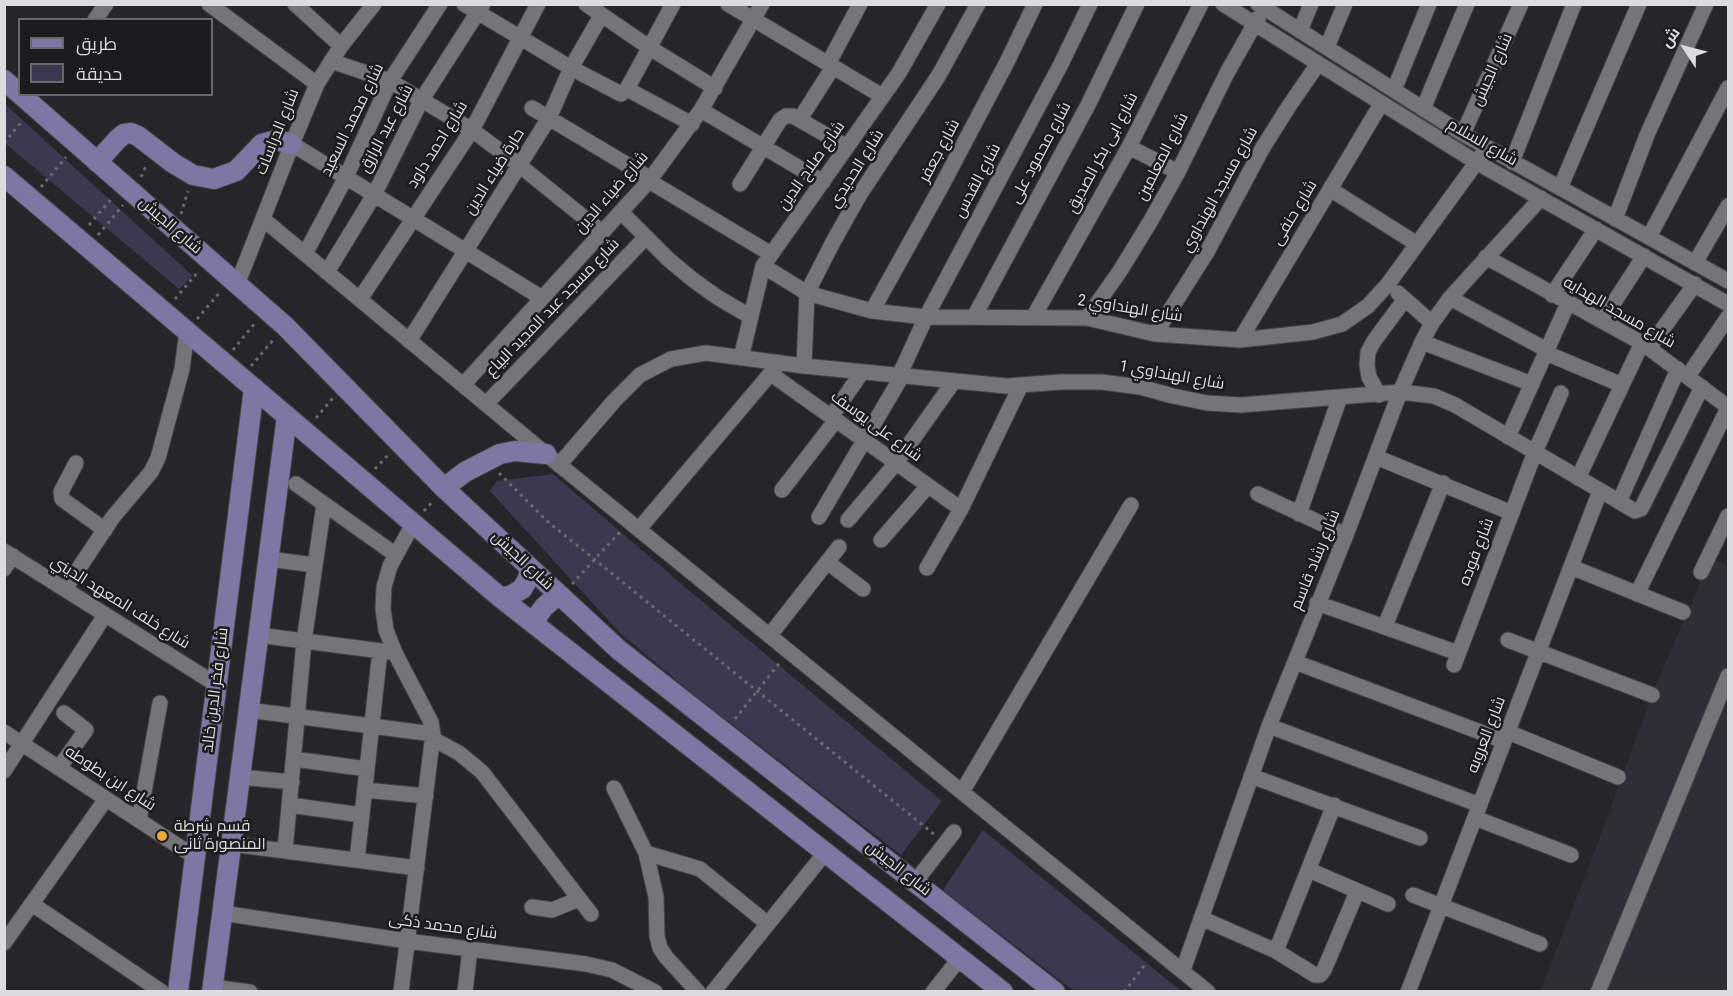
<!DOCTYPE html>
<html>
<head>
<meta charset="utf-8">
<style>
  body { margin:0 }
  #map { position:relative; width:1733px; height:996px; overflow:hidden; background:#262529; font-family:"Roboto Condensed",Cairo,sans-serif }
  canvas { display:block }
  .frame { position:absolute; inset:0; border:6px solid #dcdcde; pointer-events:none }
  .legend { position:absolute; left:18px; top:18px; width:195px; height:78px; box-sizing:border-box; background:#1c1c1f; border:2px solid #69696b; margin:0; padding:8px 10px; list-style:none; font-size:18px; color:#dcdcde }
  .legend li { display:flex; align-items:center; gap:12px; height:30px }
  .legend b { width:30px; border:2px solid #69696b }
  .north { position:absolute; left:1655px; top:18px; width:60px; height:60px; -webkit-text-stroke:4px #1c1c1f; paint-order:stroke; rotate:306deg; font-size:16px; font-weight:700; line-height:24px; text-align:center; color:#dcdcde }
  .north::after { content:''; display:block; margin:auto; width:21px; height:27px; background:#dcdcde; clip-path:polygon(50% 0,100% 100%,50% 72%,0 100%) }
</style>
</head>
<body>
<div id="map">
<canvas width="1733" height="996"></canvas>
<div class="frame"></div>
<ul class="legend">
<li><b style="height:8px;background:#7c77a3"></b>طريق</li>
<li><b style="height:16px;background:#3b3950"></b>حديقة</li>
</ul>
<div class="north">ش</div>
</div>
<script>
const c = document.querySelector('canvas').getContext('2d');
c.lineJoin = 'round';
function fillPath(path, color) { c.fillStyle = color; c.fill(path, 'evenodd'); }
const poly = rows => new Path2D(rows.map(r => 'M' + r).join(''));
function stroke(path, color, width, dash) { c.strokeStyle = color; c.lineWidth = width; c.lineCap = dash ? 'butt' : 'round'; c.setLineDash(dash || []); c.stroke(path); }
function label(font, color, halo, rows, align = 'center') {
  c.font = font + ' "Roboto Condensed",Cairo,sans-serif'; c.lineWidth = 5; c.setLineDash([]); c.textBaseline = 'middle'; c.strokeStyle = halo; c.fillStyle = color; for (const [text, x, y, turn = 0] of rows) {
    c.save(); c.translate(x, y); c.rotate((+turn || 0) * Math.PI / 180); c.textAlign = isNaN(turn) ? turn : align; if (halo) c.strokeText(text, 0, 0); c.fillText(text, 0, 0); c.restore();
  }
}
fillPath(poly([
  [1711,558,1728,566,1728,991,1540,992,1594,853,1655,687]
]), '#2f2e36');
fillPath(poly([
  [4,104,5,104,193,276,179,289,5,143],
  [553,474,685,587,942,801,901,855,692,693,620,633,490,491,497,481],
  [983,830,1181,991,1074,991,943,890]
]), '#3b3950');
const minor = poly([
  [209,4,317,84],
  [295,4,341,46],
  [464,4,571,68,621,94,627,89,673,4],
  [586,4,650,48,715,88],
  [728,4,882,96],
  [1223,4,1476,162,1728,304],
  [1258,4,1463,134,1728,281],
  [95,20,106,4],
  [1300,31,1311,4],
  [1327,47,1345,4],
  [331,61,390,81,472,130,519,165,602,232],
  [828,64,860,4],
  [627,89,692,124],
  [1394,90,1429,4],
  [532,108,651,179],
  [1423,109,1467,4],
  [701,110,823,182],
  [800,119,833,67],
  [1463,134,1521,4],
  [292,144,542,298],
  [1129,147,1178,172],
  [1512,162,1574,4],
  [649,181,771,254],
  [740,184,780,120,786,116,793,116,847,147],
  [1560,188,1639,4],
  [1330,189,1417,244],
  [621,212,668,259,692,279,717,297,751,317],
  [263,219,546,454,1208,992],
  [1615,219,1647,135,1706,4],
  [1649,237,1728,88],
  [305,254,346,177,390,81,440,4],
  [1486,257,1642,343,1728,407],
  [1695,263,1728,206],
  [763,266,807,293,872,311,926,317,1087,318,1155,334,1240,340,1313,332,1342,324,1368,306,1388,284,1487,148],
  [327,272,374,195,421,101,483,4],
  [237,285,292,144,317,84,341,46,374,4],
  [1398,293,1432,323],
  [1552,295,1596,229],
  [1450,298,1547,350],
  [360,299,472,130,538,4],
  [872,311,941,187,1007,62,1035,4],
  [1034,316,1129,147,1201,4],
  [974,317,1088,105,1137,4],
  [1087,318,1120,271,1150,222,1178,172,1227,73,1258,18],
  [1602,321,1644,256],
  [1155,334,1207,252,1262,149,1289,106,1318,64],
  [1240,340,1381,104],
  [409,341,549,118,571,68,601,16],
  [1422,342,1532,384],
  [1649,348,1695,284],
  [1546,353,1622,385],
  [741,358,763,266,899,73,938,4],
  [804,366,807,293,833,242,860,194,939,75,978,4],
  [771,374,961,509],
  [899,376,926,317,1061,64,1090,4],
  [1688,376,1728,317],
  [463,385,649,181,701,110,762,4],
  [1379,395,1369,377,1367,365,1368,352,1374,341,1405,299],
  [486,404,646,237],
  [831,417,862,372],
  [1508,437,1568,303],
  [1376,457,1512,513],
  [76,463,61,492,62,499,105,530],
  [559,465,614,401,640,375,671,359,706,353,804,366,1006,386,1061,382,1101,382,1140,387,1173,396,1207,403,1241,405,1400,392,1434,396,1455,405,1635,511,1641,509,1702,387],
  [1578,478,1642,343],
  [296,484,396,555],
  [782,490,836,420],
  [1258,494,1346,535],
  [1619,502,1678,369],
  [1299,514,1340,397],
  [819,517,902,376],
  [848,520,896,463,954,381],
  [639,529,776,367],
  [881,540,928,486],
  [4,551,217,685],
  [268,559,315,565],
  [827,562,863,589],
  [1571,567,1683,612],
  [927,568,961,509,1021,385],
  [4,569,13,556],
  [1701,572,1728,516],
  [65,589,113,517,151,472,158,458,182,369,187,331],
  [1637,594,1728,408],
  [1317,603,1458,653],
  [1385,626,1443,483],
  [258,635,389,652],
  [770,635,839,547],
  [1508,640,1652,695],
  [1295,662,1504,741],
  [1454,665,1535,452,1561,393],
  [248,710,433,734],
  [1269,726,1480,805],
  [4,732,195,857],
  [1508,732,1618,777],
  [433,739,459,753,482,772,591,914],
  [294,759,367,769],
  [59,768,86,730,64,713],
  [4,771,105,615],
  [1251,776,1420,838],
  [240,777,292,782],
  [614,788,646,853,700,869,768,924],
  [365,790,426,796],
  [962,792,1131,505],
  [289,805,362,815],
  [1475,818,1571,855],
  [139,820,160,703],
  [231,844,417,868],
  [285,851,304,641,324,504],
  [646,853,656,897,657,936,660,948,666,957,698,992],
  [357,860,380,651],
  [1309,870,1388,904],
  [915,882,954,832],
  [1413,895,1540,944],
  [32,904,162,992],
  [532,907,552,910,579,899],
  [222,913,407,941,586,964,612,970,655,992],
  [1201,918,1276,951,1315,975,1320,975,1324,970,1357,892],
  [4,943,106,799],
  [1276,951,1334,805],
  [1183,970,1269,726,1346,535,1400,392,1422,342,1432,323,1450,298,1541,198],
  [212,987,250,992],
  [401,992,433,734,431,722,395,653,386,630,383,609,384,587,390,566,413,524],
  [465,992,470,949],
  [713,992,825,853],
  [933,992,960,958],
  [1408,992,1600,491],
  [1598,992,1728,676]
]);
const major = poly([
  [4,80,20,94],
  [20,94,285,326,444,488,619,650,1055,992],
  [97,162,118,139,124,134,131,133,138,136,173,163,193,175,214,179,236,171,262,144,277,140,292,144],
  [4,176,501,598,1003,992],
  [444,488,465,472,500,454,515,451,546,454],
  [501,598,512,595,522,589,528,579,530,568],
  [536,625,538,615,544,607,552,600,561,596],
  [178,992,254,388],
  [212,992,287,416]
]);
stroke(minor, '#444447', 17);
stroke(major, '#444447', 22);
stroke(poly([
  [4,143,23,120],
  [141,177,147,164],
  [41,187,66,157],
  [181,214,188,191],
  [89,225,112,198],
  [98,235,123,205],
  [175,299,198,272],
  [197,319,220,292],
  [233,350,255,323],
  [251,366,274,339],
  [316,418,333,398],
  [375,469,389,454],
  [499,473,547,521,935,835],
  [424,511,434,500],
  [572,584,620,532],
  [735,719,781,661],
  [1124,992,1147,962]
]), '#6a696c', 3, [3, 4.5]);
stroke(minor, '#757579', 15);
stroke(major, '#7c77a3', 20);
for (const [x, y, r, color] of [
  [162,836,6,"#eca93a"]
]) { const dot = new Path2D(); dot.arc(x, y, r, 0, 2 * Math.PI); c.fillStyle = color; c.fill(dot); stroke(dot, '#1c1c1f', 2); }
label('16px', '#dcdcde', '#1c1c1f', [
  ["شارع الجيش",1493,70,-66],
  ["شارع محمد السعيد",353,120,-64],
  ["شارع عبد الرازق",387,129,-62],
  ["شارع الدراسات",278,132,-68],
  ["شارع السلام",1482,143,30],
  ["شارع احمد داود",438,145,-58],
  ["شارع جعفر",940,151,-62],
  ["شارع محمود على",1041,153,-62],
  ["شارع ابى بكر الصديق",1103,153,-62],
  ["شارع المعلمين",1163,157,-63],
  ["شارع صلاح الدين",812,166,-55],
  ["شارع الحديدي",857,169,-58],
  ["حارة ضياء الدين",495,172,-58],
  ["شارع القدس",978,181,-62],
  ["شارع مسجد الهنداوي",1220,190,-61],
  ["شارع ضياء الدين",612,193,-49],
  ["شارع حنفى",1295,213,-59],
  ["شارع الجيش",170,226,41],
  ["شارع مسجد عبد المجيد البياع",553,308,-46],
  ["شارع الهنداوي 2",1130,309,9],
  ["شارع مسجد الهدايه",1619,313,30],
  ["شارع الهنداوي 1",1172,376,10],
  ["شارع على يوسف",876,427,36],
  ["شارع فوده",1477,552,-69],
  ["شارع رشاد قاسم",1316,560,-68],
  ["شارع الجيش",522,561,43],
  ["شارع خلف المعهد الديني",120,603,32],
  ["شارع فخر الدين خالد",216,690,-83],
  ["شارع العروبه",1487,735,-69],
  ["شارع ابن بطوطه",110,779,33],
  ["شارع الجيش",898,869,38],
  ["شارع محمد ذكى",443,927,8]
]);
label('16px', '#dcdcde', '#1c1c1f', [
  ["قسم شرطة",174,827],
  ["المنصورة ثانى",174,845]
], 'left');
</script>
</body>
</html>
